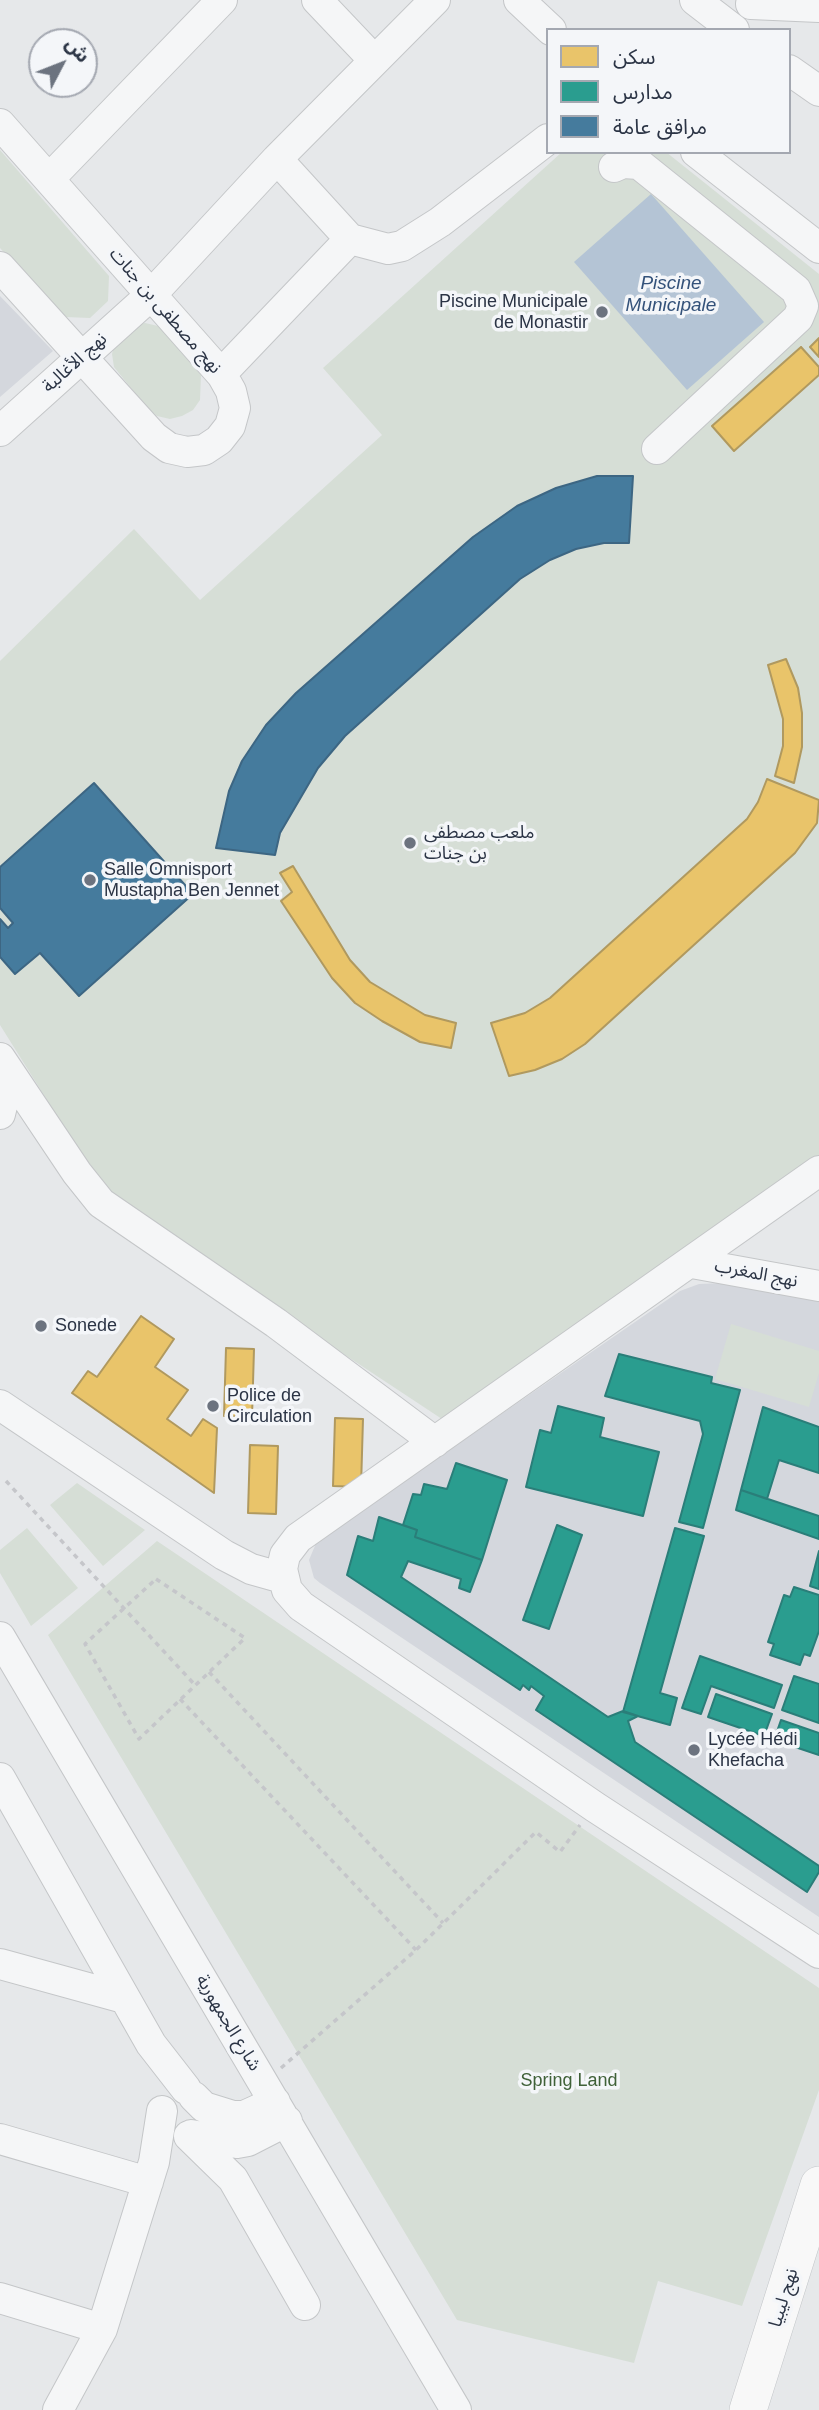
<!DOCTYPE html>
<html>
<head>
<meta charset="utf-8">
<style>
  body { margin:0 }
  #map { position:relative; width:819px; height:2410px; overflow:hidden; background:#e6e8ea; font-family:Arial,"Noto Sans Arabic",sans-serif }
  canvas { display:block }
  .legend { position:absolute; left:546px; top:28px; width:245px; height:126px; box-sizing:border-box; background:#f4f6f9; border:2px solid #a4a8b1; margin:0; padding:9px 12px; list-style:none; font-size:21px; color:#2b3445 }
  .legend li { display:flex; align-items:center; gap:14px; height:35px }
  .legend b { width:35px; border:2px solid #a4a8b1 }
  .north { position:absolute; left:28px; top:28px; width:70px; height:70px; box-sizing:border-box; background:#f4f6f9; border:2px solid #a4a8b1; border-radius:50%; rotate:48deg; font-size:19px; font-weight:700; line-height:28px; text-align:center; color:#2b3445 }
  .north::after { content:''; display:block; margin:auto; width:24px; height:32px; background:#6c737f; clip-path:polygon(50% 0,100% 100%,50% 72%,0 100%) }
</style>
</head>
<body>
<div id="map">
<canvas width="819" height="2410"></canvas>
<ul class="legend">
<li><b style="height:19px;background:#e9c46a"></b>سكن</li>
<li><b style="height:19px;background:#2a9d8f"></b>مدارس</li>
<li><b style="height:19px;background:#457b9d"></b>مرافق عامة</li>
</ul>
<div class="north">ش</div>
</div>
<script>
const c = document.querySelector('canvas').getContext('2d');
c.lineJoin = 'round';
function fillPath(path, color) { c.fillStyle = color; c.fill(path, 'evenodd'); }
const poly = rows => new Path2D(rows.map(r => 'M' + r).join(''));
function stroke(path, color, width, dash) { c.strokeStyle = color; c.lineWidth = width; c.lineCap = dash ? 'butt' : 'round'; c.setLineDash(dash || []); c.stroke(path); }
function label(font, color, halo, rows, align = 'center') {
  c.font = font + ' Arial,"Noto Sans Arabic",sans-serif'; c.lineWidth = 7; c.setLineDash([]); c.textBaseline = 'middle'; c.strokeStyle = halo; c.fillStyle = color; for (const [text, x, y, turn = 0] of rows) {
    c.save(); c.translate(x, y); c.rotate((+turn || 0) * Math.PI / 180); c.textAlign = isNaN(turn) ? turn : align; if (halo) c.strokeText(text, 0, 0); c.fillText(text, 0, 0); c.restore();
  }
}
fillPath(poly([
  [0,296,53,351,0,397],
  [723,1283,819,1299,819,1917,320,1583,314,1578,309,1560,317,1541,680,1291,699,1284]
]), '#d4d7dd');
fillPath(poly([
  [0,150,109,276,108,301,90,318,65,317,55,309,0,248],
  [562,152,666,152,819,274,819,1168,448,1423,109,1199,0,1025,0,661,134,529,200,600,382,435,323,368],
  [145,323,158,326,168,333,201,375,200,400,193,410,182,416,170,419,157,416,147,408,114,367,112,354,115,342,133,325],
  [731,1324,819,1351,819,1373,809,1407,715,1379],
  [77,1483,145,1530,103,1566,50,1505],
  [27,1528,78,1588,31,1626,0,1573,0,1550],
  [157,1541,819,1988,819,2090,742,2306,658,2281,634,2363,457,2320,48,1635]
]), '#d6ded6');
fillPath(poly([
  [651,194,764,322,687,390,574,262]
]), '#b4c4d5');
const homes = poly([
  [819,338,819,357,810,347,819,338],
  [801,347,819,367,819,375,734,451,712,426,801,347],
  [786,659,798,688,802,713,802,747,794,783,775,776,783,746,783,719,768,665,786,659],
  [767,779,819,800,817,823,795,853,585,1044,562,1059,535,1070,509,1076,491,1023,525,1013,550,998,747,819,758,802,767,779],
  [293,866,350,960,370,982,425,1015,456,1023,451,1048,420,1042,382,1021,355,1003,332,978,281,901,292,892,280,873,293,866],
  [141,1316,174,1339,155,1367,188,1390,167,1419,191,1436,203,1419,217,1428,214,1493,72,1393,88,1371,97,1377,141,1316],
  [226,1348,254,1349,252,1417,224,1416,226,1348],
  [335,1418,363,1419,361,1487,333,1486,335,1418],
  [250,1445,278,1446,276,1514,248,1513,250,1445]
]);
fillPath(homes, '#e9c46a');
stroke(homes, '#b0995f', 2);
const schools = poly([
  [619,1354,712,1377,711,1383,740,1390,703,1528,679,1522,703,1434,700,1421,605,1396,619,1354],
  [558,1406,604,1418,600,1437,659,1452,643,1516,526,1487,540,1430,551,1433,558,1406],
  [763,1407,819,1427,819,1473,779,1460,767,1499,741,1490,763,1407],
  [456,1463,507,1480,482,1560,415,1537,417,1530,403,1525,413,1494,421,1495,424,1484,447,1489,456,1463],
  [741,1490,819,1516,819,1539,736,1510,741,1490],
  [379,1517,417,1530,415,1537,482,1560,470,1592,459,1588,461,1579,408,1561,401,1577,608,1717,623,1711,638,1716,628,1721,635,1742,819,1866,819,1872,807,1892,536,1710,544,1696,531,1686,529,1690,523,1685,520,1690,347,1575,358,1536,373,1541,379,1517],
  [557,1525,582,1535,549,1629,523,1620,557,1525],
  [675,1528,704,1536,660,1693,677,1698,670,1725,623,1712,675,1528],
  [819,1551,819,1589,810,1586,819,1551],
  [794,1587,819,1595,819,1631,810,1656,804,1654,800,1665,770,1655,774,1644,768,1642,784,1595,790,1597,794,1587],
  [700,1656,782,1685,774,1708,711,1686,701,1714,682,1708,700,1656],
  [794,1676,819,1684,819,1723,782,1710,794,1676],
  [716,1694,772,1714,764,1736,708,1717,716,1694],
  [781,1720,819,1733,819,1755,774,1740,781,1720]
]);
fillPath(schools, '#2a9d8f');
stroke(schools, '#2a7e79', 2);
const public = poly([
  [597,476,633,476,629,543,604,543,576,549,550,560,520,579,345,736,318,768,280,833,275,855,216,848,229,791,242,761,266,725,296,693,473,537,517,506,556,488,597,476],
  [94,783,193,894,79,996,40,953,15,974,0,957,0,919,8,928,13,923,0,908,0,867,94,783]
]);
fillPath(public, '#457b9d');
stroke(public, '#3d6683', 2);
const minor = poly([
  [317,0,374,60],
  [519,0,551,30],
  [695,0,734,30],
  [751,4,819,7],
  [789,70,819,91],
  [0,124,222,375,231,391,235,408,230,426,219,440,204,450,187,452,169,448,154,437,0,267],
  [696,152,819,248],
  [277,159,350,239],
  [614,167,623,163,639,164,796,290,803,306,798,318,657,449],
  [49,179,222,0],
  [221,374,350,239,388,249,402,246,440,222,548,139],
  [0,431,151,295,277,159,435,0],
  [0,1058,77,1173,101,1203,276,1323,435,1442],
  [0,1114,10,1073],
  [819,1171,298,1538,285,1555,282,1569,287,1590,301,1606,595,1807,819,1953],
  [692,1263,819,1286],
  [0,1405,224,1555,251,1569,283,1578],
  [0,1637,456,2410],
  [0,1778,151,2044,186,2089],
  [0,1964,124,1998],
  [194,2097,204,2107,233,2116,244,2116,275,2102],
  [191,2135,237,2143,248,2141,287,2121],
  [189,2136,233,2179,305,2305],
  [0,2139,148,2182],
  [0,2298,102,2329],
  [58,2410,102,2329,154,2162,162,2111]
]);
const major = poly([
  [748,2410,819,2185]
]);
stroke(minor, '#c4c6c8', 32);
stroke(major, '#c2c5c8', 38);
stroke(poly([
  [6,1481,195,1685],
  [156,1579,245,1638,139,1739,85,1644,156,1579],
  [209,1672,443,1923],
  [180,1699,416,1950],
  [281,2068,416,1950,536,1832,560,1852,580,1825]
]), '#c5c6ca', 3.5, [5, 5]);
stroke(minor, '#f5f6f7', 30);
stroke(major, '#f8f8f8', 37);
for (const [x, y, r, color] of [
  [602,312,7,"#6c737f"],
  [410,843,7,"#6c737f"],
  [90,880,7,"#6c737f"],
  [41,1326,7,"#6c737f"],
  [213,1406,7,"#6c737f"],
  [694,1750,7,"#6c737f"]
]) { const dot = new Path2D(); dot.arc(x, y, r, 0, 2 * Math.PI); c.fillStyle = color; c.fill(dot); stroke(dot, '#f4f6f9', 2.5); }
label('18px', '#2b3445', '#f4f6f9', [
  ["Piscine Municipale",588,302,"right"],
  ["de Monastir",588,323,"right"],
  ["ملعب مصطفى",424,833],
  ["بن جنات",424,854],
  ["Salle Omnisport",104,870],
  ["Mustapha Ben Jennet",104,891],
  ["Sonede",55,1326],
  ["Police de",227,1396],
  ["Circulation",227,1417],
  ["Lycée Hédi",708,1740],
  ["Khefacha",708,1761]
], 'left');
label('18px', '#2b3445', '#f4f6f9', [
  ["نهج مصطفى بن جنات",165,311,49],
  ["نهج الأغالبة",75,363,-42],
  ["نهج المغرب",756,1274,11],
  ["شارع الجمهورية",228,2023,59],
  ["نهج ليبيا",784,2298,-73]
]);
label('18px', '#3f6138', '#f4f6f9', [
  ["Spring Land",569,2081]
]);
label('italic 19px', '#34527a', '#f4f6f9', [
  ["Piscine",671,284],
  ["Municipale",671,306]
]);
</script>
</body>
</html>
